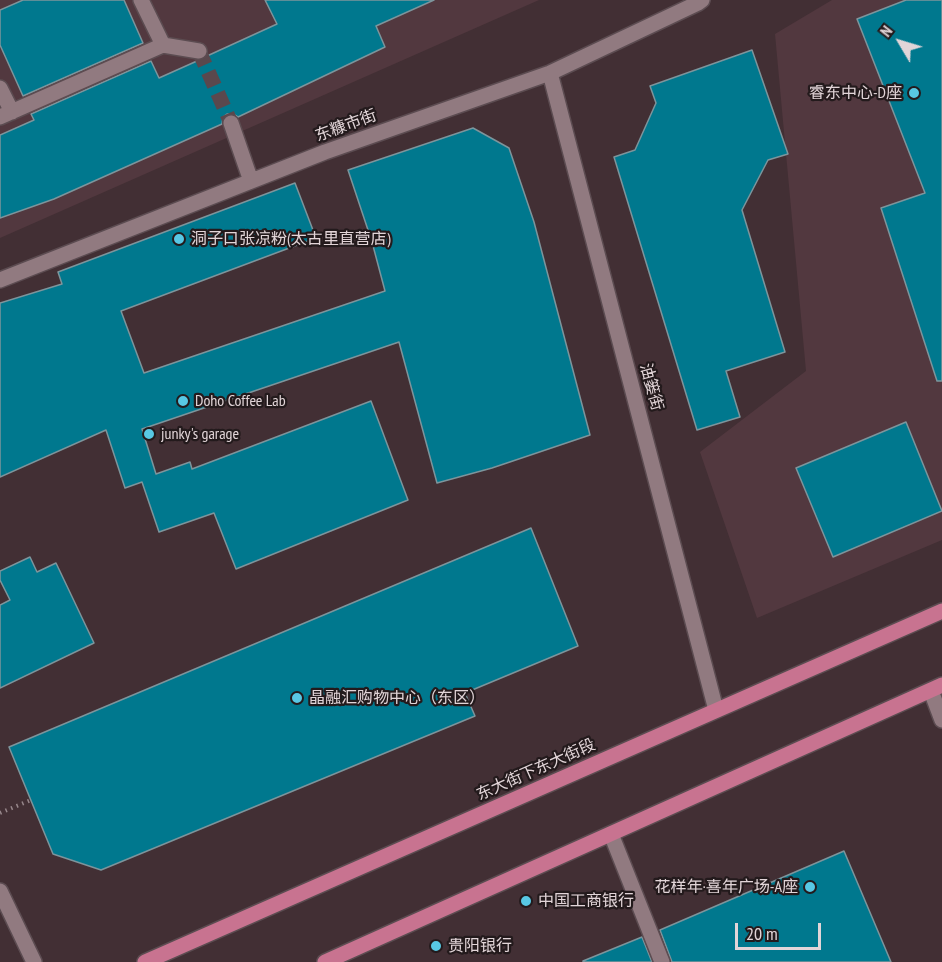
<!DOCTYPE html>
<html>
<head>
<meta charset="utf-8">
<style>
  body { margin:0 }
  #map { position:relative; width:942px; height:962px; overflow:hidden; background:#422f34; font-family:"PT Sans Narrow",sans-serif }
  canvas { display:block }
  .north { position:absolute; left:870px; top:12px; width:60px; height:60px; -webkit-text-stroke:4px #231a1c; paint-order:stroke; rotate:308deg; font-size:16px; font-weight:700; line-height:24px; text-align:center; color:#e2d5d8 }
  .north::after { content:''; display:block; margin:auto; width:21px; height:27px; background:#e2d5d8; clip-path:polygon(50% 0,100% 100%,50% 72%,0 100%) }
  .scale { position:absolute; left:735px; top:923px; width:86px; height:27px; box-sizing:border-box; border:3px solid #e2d5d8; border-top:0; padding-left:8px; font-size:18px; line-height:21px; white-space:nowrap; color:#e2d5d8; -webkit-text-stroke:4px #231a1c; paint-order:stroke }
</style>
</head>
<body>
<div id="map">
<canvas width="942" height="962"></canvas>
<div class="north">N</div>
<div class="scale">20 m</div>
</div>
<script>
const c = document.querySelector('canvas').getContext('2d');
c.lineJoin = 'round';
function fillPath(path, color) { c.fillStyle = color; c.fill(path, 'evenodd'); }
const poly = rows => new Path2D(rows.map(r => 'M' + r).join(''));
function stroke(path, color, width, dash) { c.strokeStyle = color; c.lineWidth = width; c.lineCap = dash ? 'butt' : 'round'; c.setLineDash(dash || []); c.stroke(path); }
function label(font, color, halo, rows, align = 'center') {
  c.font = font + ' "PT Sans Narrow","Noto Sans SC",sans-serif'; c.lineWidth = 4.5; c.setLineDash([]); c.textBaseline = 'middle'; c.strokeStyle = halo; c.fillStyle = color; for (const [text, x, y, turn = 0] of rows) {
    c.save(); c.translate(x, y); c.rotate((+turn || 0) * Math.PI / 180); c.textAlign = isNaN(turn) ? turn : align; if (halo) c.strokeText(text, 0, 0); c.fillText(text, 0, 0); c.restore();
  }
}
fillPath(poly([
  [0,0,539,0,0,238],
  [832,0,942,0,942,540,757,618,700,452,806,371,775,34]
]), '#52383f');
const building = poly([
  [23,0,124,0,143,43,23,96,0,45,0,10,23,0],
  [265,0,434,0,376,26,385,47,238,117,233,114,227,114,223,117,222,124,54,199,0,218,0,135,34,120,31,114,151,61,159,78,197,61,203,60,207,56,277,24,265,0],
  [906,0,942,0,942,381,937,381,881,208,925,193,857,19,906,0],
  [752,50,788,154,768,160,742,210,785,352,726,371,740,417,697,430,614,157,635,150,656,103,650,86,752,50],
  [473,128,509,148,534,222,590,435,492,468,437,483,399,342,142,429,156,474,190,462,192,469,371,401,408,500,236,569,214,513,159,532,142,482,125,488,106,430,0,477,0,303,62,284,58,272,295,183,316,238,121,311,144,373,385,291,372,242,348,170,473,128],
  [906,422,942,511,833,557,796,468,906,422],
  [531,528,578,646,465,693,475,716,101,870,53,854,9,747,531,528],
  [30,557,37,572,56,563,94,643,0,688,0,605,10,600,0,580,0,571,30,557],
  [844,851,891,962,672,962,660,930,844,851],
  [642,937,652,962,583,962,583,961,642,937]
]);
fillPath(building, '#00788e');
stroke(building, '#7d959c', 1.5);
stroke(poly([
  [199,51,231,123]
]), '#5a484d', 15, [15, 8]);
const street = poly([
  [163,45,199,51],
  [550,73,716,710],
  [0,88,12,112],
  [0,117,163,45,141,0],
  [231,123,251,181],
  [0,280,325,152,550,73,698,3,702,0],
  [931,691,942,720],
  [611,834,662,962],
  [0,891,34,962]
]);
const primary = poly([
  [145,962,942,611],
  [325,962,942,685]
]);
stroke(street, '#5c4c51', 18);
stroke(primary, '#5c4c51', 18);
stroke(poly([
  [0,813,31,800]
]), '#97878b', 4, [1.5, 4.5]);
stroke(street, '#917a80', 15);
stroke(primary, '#c87390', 15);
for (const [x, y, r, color] of [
  [914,93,6,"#58c8e4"],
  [179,239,6,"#58c8e4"],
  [183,401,6,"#58c8e4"],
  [149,434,6,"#58c8e4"],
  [297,698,6,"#58c8e4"],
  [810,887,6,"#58c8e4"],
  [526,901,6,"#58c8e4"],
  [436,946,6,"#58c8e4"]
]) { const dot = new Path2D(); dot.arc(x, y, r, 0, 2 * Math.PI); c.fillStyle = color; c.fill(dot); stroke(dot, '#231a1c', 2); }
label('16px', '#e2d5d8', '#231a1c', [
  ["睿东中心-D座",902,93,"right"],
  ["洞子口张凉粉(太古里直营店)",191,239],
  ["Doho Coffee Lab",195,401],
  ["junky's garage",161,434],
  ["晶融汇购物中心（东区）",309,698],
  ["花样年·喜年广场-A座",798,887,"right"],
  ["中国工商银行",538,901],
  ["贵阳银行",448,946]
], 'left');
label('16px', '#e2d5d8', '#231a1c', [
  ["东糠市街",346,126,-20],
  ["油篓街",651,387,75],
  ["东大街下东大街段",536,770,-24]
]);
</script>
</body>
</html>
